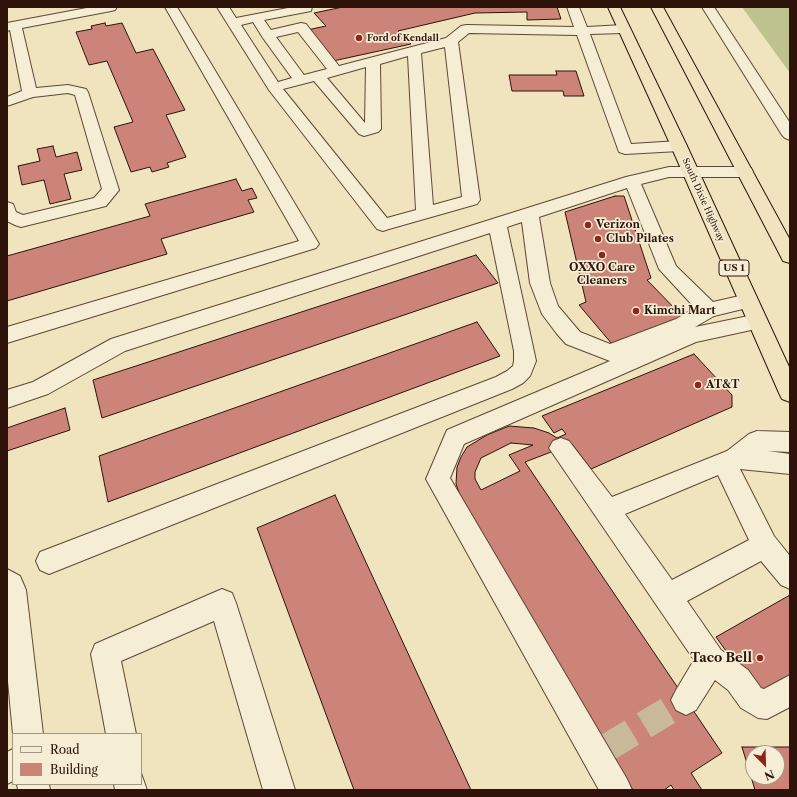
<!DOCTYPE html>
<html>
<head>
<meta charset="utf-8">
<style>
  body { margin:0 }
  #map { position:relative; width:797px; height:797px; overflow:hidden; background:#efe4bd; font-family:"Libre Caslon Text",serif }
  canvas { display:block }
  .frame { position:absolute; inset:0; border:8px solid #2d130a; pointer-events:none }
  .legend { position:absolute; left:12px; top:733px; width:130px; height:52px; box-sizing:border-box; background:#f5edd4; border:1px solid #a59683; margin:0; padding:5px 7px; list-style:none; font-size:12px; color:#2d130a }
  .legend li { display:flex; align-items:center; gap:8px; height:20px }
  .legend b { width:20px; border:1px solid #a59683 }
  .north { position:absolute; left:745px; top:745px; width:40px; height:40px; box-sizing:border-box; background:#f5edd4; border:1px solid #a59683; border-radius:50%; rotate:157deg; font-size:11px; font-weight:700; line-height:16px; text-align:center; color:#2d130a }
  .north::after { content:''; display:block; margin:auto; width:14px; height:18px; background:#8f2418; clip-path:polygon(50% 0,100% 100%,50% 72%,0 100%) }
</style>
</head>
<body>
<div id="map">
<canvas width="797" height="797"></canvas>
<div class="frame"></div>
<ul class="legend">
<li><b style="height:5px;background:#f5edd4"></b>Road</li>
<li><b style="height:11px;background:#cc8378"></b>Building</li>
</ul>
<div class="north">N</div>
</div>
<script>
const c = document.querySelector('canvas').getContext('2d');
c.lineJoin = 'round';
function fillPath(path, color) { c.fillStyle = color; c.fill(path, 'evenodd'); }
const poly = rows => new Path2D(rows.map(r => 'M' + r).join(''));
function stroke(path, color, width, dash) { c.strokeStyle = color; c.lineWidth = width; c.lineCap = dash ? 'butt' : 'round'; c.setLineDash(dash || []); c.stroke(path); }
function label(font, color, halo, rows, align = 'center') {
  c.font = font + ' "Libre Caslon Text",serif'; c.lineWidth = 3.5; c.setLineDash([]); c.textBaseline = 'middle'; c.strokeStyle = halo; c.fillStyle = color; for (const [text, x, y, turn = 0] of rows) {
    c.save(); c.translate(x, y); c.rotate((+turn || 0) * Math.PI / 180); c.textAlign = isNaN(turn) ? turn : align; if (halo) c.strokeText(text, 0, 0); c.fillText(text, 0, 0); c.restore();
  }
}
fillPath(poly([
  [742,7,790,7,790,73]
]), '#bec28e');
const building = poly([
  [343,7,557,7,561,19,527,20,527,12,475,13,398,31,411,44,333,61,307,30,326,26,314,13,343,7],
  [105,23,106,26,122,23,136,53,153,49,185,110,166,115,186,157,167,163,169,167,152,172,150,167,131,172,114,127,133,122,107,61,89,65,76,32,92,29,91,26,105,23],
  [556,71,576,71,584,96,564,96,563,91,512,91,509,75,557,75,556,71],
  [53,146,56,157,77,152,82,170,64,174,71,199,50,204,44,180,22,185,18,166,40,161,37,149,53,146],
  [236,179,242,191,252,188,257,198,248,200,254,212,161,239,167,254,7,301,7,256,150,216,145,204,236,179],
  [615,196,624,196,651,278,647,280,683,317,612,344,579,305,586,302,565,212,615,196],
  [476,255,498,283,102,418,93,380,476,255],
  [477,322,500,356,108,502,99,456,477,322],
  [694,354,732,395,732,407,591,469,572,444,525,462,722,753,691,773,702,790,674,790,671,785,664,790,633,790,462,501,456,484,457,467,461,457,467,447,487,435,509,426,534,428,549,433,557,438,566,434,562,429,554,433,542,416,694,354],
  [511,443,533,445,509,455,520,471,481,490,475,479,475,472,481,458,511,443],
  [65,408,70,430,7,451,7,428,65,408],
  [335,495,471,790,354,790,257,528,335,495],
  [790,595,790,678,759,697,716,637,790,595],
  [742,747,790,747,790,790,755,790,742,747],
  [753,753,777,753,777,777,753,777,753,753]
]);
fillPath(building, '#cc8378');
stroke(building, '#2d130a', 1);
stroke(poly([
  [608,747,686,700]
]), '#c8ba99', 28, [28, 14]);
const minor = poly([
  [92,7,117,7,115,10,111,11,22,28,36,88,68,85,86,89,88,92,119,190,106,206,21,227,15,225,7,221,7,202,13,204,16,212,23,215,94,198,102,189,75,95,68,93,33,97,7,106,7,97,22,91,10,30,7,31,7,23,92,7],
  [165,7,177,7,319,244,316,248,7,343,7,327,299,241,165,7],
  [217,7,229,7,236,18,293,7,312,7,311,11,264,20,271,30,301,23,306,24,339,66,446,38,461,26,466,25,574,27,567,7,579,7,587,27,623,25,628,26,629,29,628,32,623,33,590,34,631,144,679,141,685,143,687,146,685,149,679,151,625,154,619,152,577,35,469,33,458,42,480,200,477,204,389,229,383,231,377,229,269,90,217,7],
  [253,22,263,38,292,78,278,82,241,25,253,22],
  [298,32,327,69,304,75,276,37,298,32],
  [445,47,462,197,433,205,421,53,445,47],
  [408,56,416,210,387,218,283,89,314,81,359,134,364,136,378,132,381,129,380,64,408,56],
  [366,67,365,123,327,78,366,67],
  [702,7,714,7,790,123,790,140,785,138,782,135,702,7],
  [669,167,745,167,751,168,753,172,751,176,745,177,669,177,641,184,676,266,713,302,748,294,755,296,758,301,755,306,714,316,695,327,758,314,765,317,768,322,765,327,696,342,464,444,450,478,627,779,632,790,599,790,426,479,447,430,610,361,566,344,557,334,542,314,530,283,522,222,507,227,536,361,530,376,523,383,512,389,49,574,40,570,36,561,40,552,496,377,507,371,513,366,514,361,514,351,490,233,125,351,48,394,7,408,7,390,33,382,111,339,626,177,669,167],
  [627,188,659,269,695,308,676,319,610,344,580,332,558,306,550,283,539,217,627,188],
  [757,431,790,432,790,452,768,451,790,454,790,474,740,469,774,536,790,556,790,589,781,585,761,561,687,601,721,650,748,670,761,688,764,689,790,675,790,707,767,719,758,718,741,708,728,690,715,680,696,710,686,715,676,710,671,700,676,690,694,660,549,448,553,441,561,438,569,441,612,497,727,451,749,434,757,431],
  [718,475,749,540,672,580,625,514,718,475],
  [7,569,20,576,26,590,43,734,13,734,7,671,7,569],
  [222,589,232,593,236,603,295,790,263,790,214,621,121,661,136,734,106,734,91,654,95,644,222,589],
  [13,749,13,781,7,784,7,752,13,749],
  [141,773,147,790,115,790,114,784,141,784,141,773],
  [17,784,49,784,50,790,18,790,17,784]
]);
const highway = poly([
  [608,7,620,7,687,146,790,369,790,402,782,399,779,393,671,146,608,7],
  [651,7,663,7,790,240,790,263,783,261,781,257,651,7]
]);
stroke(minor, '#5e4737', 2);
stroke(highway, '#2d130a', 2);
fillPath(minor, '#f5edd4');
fillPath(highway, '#efe4bd');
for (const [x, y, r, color] of [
  [359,38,4,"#8f2418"],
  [588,225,4,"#8f2418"],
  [598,239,4,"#8f2418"],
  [602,255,4,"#8f2418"],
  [636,311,4,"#8f2418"],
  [698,385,4,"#8f2418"],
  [760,658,4,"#8f2418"]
]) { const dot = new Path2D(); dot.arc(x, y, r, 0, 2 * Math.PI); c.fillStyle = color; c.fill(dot); stroke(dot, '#f5edd4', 1.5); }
label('bold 9px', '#2d130a', '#f5edd4', [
  ["Ford of Kendall",367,38]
], 'left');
label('9px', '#2d130a', '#f5edd4', [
  ["South Dixie Highway",703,200,66]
]);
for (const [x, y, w] of [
  [734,268,30]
]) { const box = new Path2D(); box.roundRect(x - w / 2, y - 8, w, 16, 3); c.fillStyle = '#f5edd4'; c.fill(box); stroke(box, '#2d130a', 1); }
label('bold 10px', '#2d130a', null, [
  ["US 1",734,268]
]);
label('bold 11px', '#2d130a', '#f5edd4', [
  ["Verizon",596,225],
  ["Club Pilates",606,239],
  ["OXXO Care",602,268,"center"],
  ["Cleaners",602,281,"center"],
  ["Kimchi Mart",644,311],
  ["AT&T",706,385]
], 'left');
label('bold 13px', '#2d130a', '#f5edd4', [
  ["Taco Bell",752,658]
], 'right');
</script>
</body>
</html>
